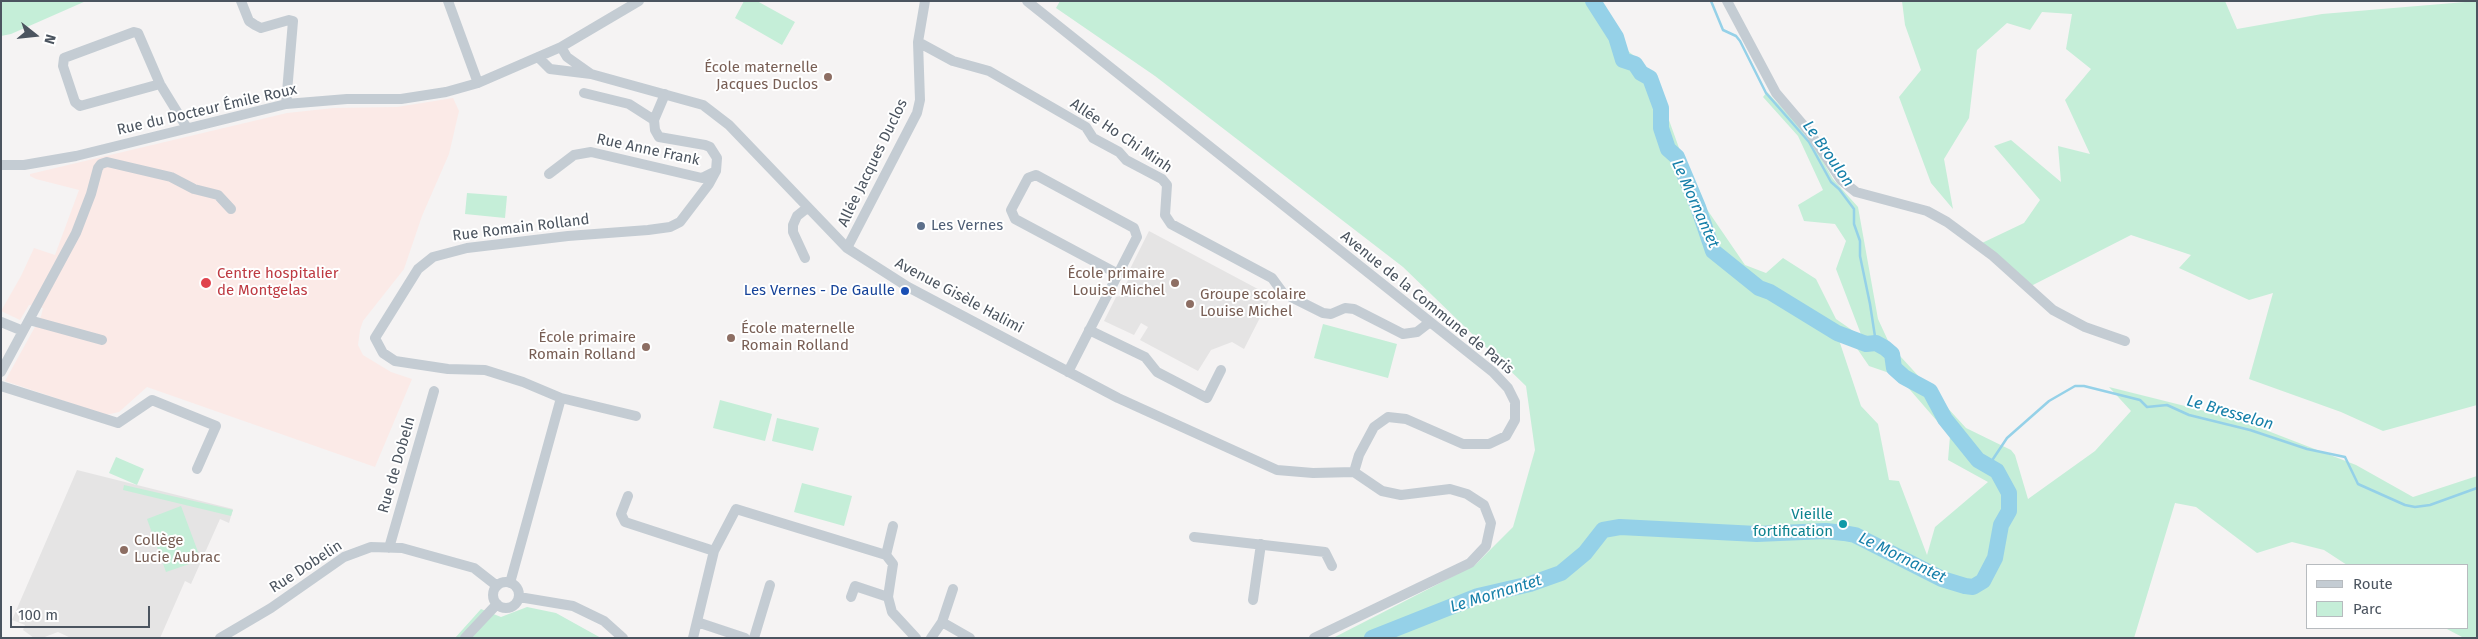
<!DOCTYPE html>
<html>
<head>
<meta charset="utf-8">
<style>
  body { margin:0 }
  #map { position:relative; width:2478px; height:639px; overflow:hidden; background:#f5f3f3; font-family:"Fira Sans",sans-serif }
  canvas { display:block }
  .frame { position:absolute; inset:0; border:2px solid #4b545f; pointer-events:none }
  .legend { position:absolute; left:2306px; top:564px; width:162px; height:65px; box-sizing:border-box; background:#fff; border:1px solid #b7bbbf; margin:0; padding:6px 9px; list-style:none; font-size:15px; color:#4b545f }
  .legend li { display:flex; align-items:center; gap:10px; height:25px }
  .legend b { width:25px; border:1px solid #b7bbbf }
  .north { position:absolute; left:10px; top:10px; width:50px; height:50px; -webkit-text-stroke:4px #fff; paint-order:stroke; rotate:106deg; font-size:14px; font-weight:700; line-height:20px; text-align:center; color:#4b545f }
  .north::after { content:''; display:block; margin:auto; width:18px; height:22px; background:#4b545f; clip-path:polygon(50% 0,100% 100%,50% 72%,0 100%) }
  .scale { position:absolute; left:10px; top:606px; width:140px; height:22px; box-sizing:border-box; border:2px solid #4b545f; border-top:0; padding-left:6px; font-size:15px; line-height:18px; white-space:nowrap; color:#4b545f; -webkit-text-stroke:4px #fff; paint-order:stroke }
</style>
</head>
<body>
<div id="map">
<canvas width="2478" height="639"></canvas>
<div class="frame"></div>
<ul class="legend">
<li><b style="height:6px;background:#c4ccd3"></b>Route</li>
<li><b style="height:14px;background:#c5eed8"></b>Parc</li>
</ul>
<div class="north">N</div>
<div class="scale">100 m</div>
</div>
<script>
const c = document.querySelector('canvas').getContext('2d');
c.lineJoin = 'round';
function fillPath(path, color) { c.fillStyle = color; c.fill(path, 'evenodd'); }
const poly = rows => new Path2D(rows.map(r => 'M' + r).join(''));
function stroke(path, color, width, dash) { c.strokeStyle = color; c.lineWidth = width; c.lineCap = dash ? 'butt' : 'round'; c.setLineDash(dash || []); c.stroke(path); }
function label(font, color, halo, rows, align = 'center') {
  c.font = font + ' "Fira Sans",sans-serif'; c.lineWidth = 4; c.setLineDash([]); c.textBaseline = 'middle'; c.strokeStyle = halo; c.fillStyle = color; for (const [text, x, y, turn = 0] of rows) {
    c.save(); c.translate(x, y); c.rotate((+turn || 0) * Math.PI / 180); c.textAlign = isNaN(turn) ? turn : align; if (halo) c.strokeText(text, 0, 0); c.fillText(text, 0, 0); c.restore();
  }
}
fillPath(poly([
  [1149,231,1271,296,1244,349,1232,342,1211,350,1198,371,1140,340,1148,327,1141,323,1134,335,1104,321,1116,297,1120,296,1132,272,1129,271],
  [77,470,233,509,229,523,220,519,191,584,185,581,160,638,71,638,58,632,42,638,34,638,23,630,25,625,12,620]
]), '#e5e4e4');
fillPath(poly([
  [453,98,459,111,449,154,422,216,404,269,363,321,360,330,358,345,363,355,391,372,412,379,375,467,147,387,119,412,106,415,5,381,41,316,43,308,29,305,20,320,1,311,21,276,34,248,55,255,79,190,36,179,30,176,30,174,287,113,334,108,397,107]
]), '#fbeae7');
fillPath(poly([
  [1,1,86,1,11,34,1,36],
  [744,1,757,1,795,22,782,45,735,18],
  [1060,1,1600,1,1628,51,1638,59,1656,84,1688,173,1706,208,1745,265,1766,273,1783,258,1816,279,1836,319,1862,337,1836,269,1846,241,1835,224,1804,221,1798,205,1823,190,1798,136,1763,97,1767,92,1808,135,1833,179,1858,207,1878,319,1890,345,1966,428,2011,450,2015,455,2028,499,2095,451,2131,411,2109,387,2237,419,2356,465,2413,497,2477,476,2477,638,2464,638,2445,628,2467,628,2467,565,2347,565,2324,550,2292,542,2257,553,2196,507,2175,503,2134,638,1333,638,1475,565,1513,527,1535,450,1526,386,1403,267,1155,76,1056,8],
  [1839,340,1856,347,1869,366,1898,376,1950,436,1948,460,1988,482,1935,527,1927,555,1899,481,1889,480,1878,424,1861,406],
  [1902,1,2225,1,2237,29,2322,14,2477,1,2477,405,2383,431,2341,412,2249,379,2273,293,2249,300,2179,268,2191,255,2131,235,2031,286,1982,243,2024,223,2040,200,1994,146,2011,140,2061,182,2058,146,2090,154,2065,100,2091,69,2066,49,2072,14,2042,12,2030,30,2007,23,1977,50,1969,118,1944,159,1953,209,1931,183,1899,97,1921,70,1905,25],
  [467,193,507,196,505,218,465,214],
  [1323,324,1397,344,1388,378,1314,358],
  [720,400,772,414,765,441,713,428],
  [777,418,819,428,813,451,772,441],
  [116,457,144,469,137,485,109,473],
  [802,483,852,496,844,526,794,512],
  [124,485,233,510,231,516,123,490],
  [181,506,201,560,166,572,147,519],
  [527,607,556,613,601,638,455,638,481,609,501,617]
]), '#c5eed8');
stroke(poly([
  [1711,1,1723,30,1736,36,1740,41,1766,93,1809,142,1831,182,1839,189,1854,209,1854,224,1860,241,1860,256,1870,304,1876,343],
  [1989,465,2007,438,2049,401,2075,386,2084,386,2140,400,2147,407,2167,405,2189,415,2250,430,2307,449,2345,457,2358,484,2405,505,2415,507,2430,505,2477,488]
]), '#95d1e8', 2.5);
stroke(poly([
  [1372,638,1478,596,1530,584,1561,573,1585,553,1603,530,1620,527,1757,534,1826,531,1844,533,1855,535,1942,579,1965,586,1973,587,1983,581,1995,558,2001,525,2009,511,2009,493,1997,471,1978,460,1945,419,1930,391,1904,377,1894,368,1892,354,1885,348,1876,343,1866,344,1837,333,1770,292,1759,288,1713,251,1698,207,1677,157,1668,149,1661,128,1661,108,1650,78,1641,73,1635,64,1623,60,1616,37,1593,1]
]), '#95d1e8', 16);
stroke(poly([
  [241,1,249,21,255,25,261,28,289,20,293,21,286,104],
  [448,1,478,83],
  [1027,1,1493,372,1508,388,1515,402,1515,420,1506,436,1489,444,1463,444,1406,419,1388,417,1374,427,1359,455,1354,472],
  [1727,1,1776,93,1810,133,1841,180,1856,192,1927,211,1947,222,1993,256,2053,310,2085,327,2125,341],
  [918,42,953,61,989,71,1086,127,1093,138,1119,152,1126,160,1162,179,1167,185,1165,215,1171,224,1272,278,1283,293,1323,313,1331,314,1345,308,1354,309,1403,334,1417,332,1430,322],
  [561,47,567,57,591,74],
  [538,57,550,69,591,74,703,105,729,125,847,248,908,287,1118,398,1277,470,1313,473,1354,472],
  [160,84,80,106,75,102,63,66,64,58,134,32,138,33,160,84,187,128],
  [584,93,629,104,654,120],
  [1,165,24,165,76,156,286,104,347,99,401,99,446,92,478,83,561,47,639,1],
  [549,174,574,155,591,152,702,178,716,171],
  [847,248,917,113,920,100,918,42,925,1],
  [805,258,793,232,793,225,797,216,807,208],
  [29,320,102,340],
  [1,322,23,331],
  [1089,330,1145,357,1157,372,1207,398,1221,370],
  [1,372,76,233,91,194,98,168,101,164,107,162,171,177,194,189,218,195,231,209],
  [1068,372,1137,237,1134,228,1036,175,1028,178,1011,210,1015,219,1118,274],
  [1,386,118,423,152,400,216,426,197,469],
  [561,398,636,416],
  [628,496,621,514,625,522,714,551,736,509,886,555,893,564,888,597,892,612,916,638],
  [1194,537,1325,552,1332,566],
  [389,548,434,391],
  [886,555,893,526],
  '493 595a13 13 0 1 1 26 0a13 13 0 1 1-26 0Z',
  [510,583,561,398,523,382,485,370,448,369,395,361,383,353,375,338,418,269,433,257,467,248,568,236,648,230,670,227,680,222,709,184,716,171,717,158,710,147,705,145,659,137,655,130,654,120,665,94],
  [519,597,573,606,604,621,623,638],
  [851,597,855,586,888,597],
  [1253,600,1261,544],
  [697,622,745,638],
  [942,622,970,638],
  [220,638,271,608,344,557,371,547,402,548,474,568,497,586],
  [465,638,497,604],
  [693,638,714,551],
  [754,638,770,585],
  [931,638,942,622,953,589],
  [1314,638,1470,563,1486,546,1491,523,1484,505,1467,494,1450,489,1401,495,1382,491,1354,472]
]), '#c4ccd3', 10);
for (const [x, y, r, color] of [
  [828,77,5,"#8d6e63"],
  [921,226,5,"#5c6f8a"],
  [206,283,6,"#e0444e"],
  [1175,283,5,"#8d6e63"],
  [905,291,5,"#1a4fb4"],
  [1190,304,5,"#8d6e63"],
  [731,338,5,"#8d6e63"],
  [646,347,5,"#8d6e63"],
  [1843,524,5,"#0f9aa8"],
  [124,550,5,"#8d6e63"]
]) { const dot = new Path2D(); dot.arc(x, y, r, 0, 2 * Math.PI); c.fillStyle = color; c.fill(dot); stroke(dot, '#fff', 2); }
label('15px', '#785e54', '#fff', [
  ["École maternelle",818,68],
  ["Jacques Duclos",818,85],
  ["École primaire",1165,274],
  ["Louise Michel",1165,291],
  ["Groupe scolaire",1200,295,"left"],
  ["Louise Michel",1200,312,"left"],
  ["École maternelle",741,329,"left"],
  ["Romain Rolland",741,346,"left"],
  ["École primaire",636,338],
  ["Romain Rolland",636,355],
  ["Collège",134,541,"left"],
  ["Lucie Aubrac",134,558,"left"]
], 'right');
label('15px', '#4b545f', '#fff', [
  ["Rue du Docteur Émile Roux",207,110,-13],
  ["Allée Ho Chi Minh",1121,136,34],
  ["Rue Anne Frank",648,150,12],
  ["Allée Jacques Duclos",873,163,-64],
  ["Rue Romain Rolland",521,228,-7],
  ["Avenue Gisèle Halimi",959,296,28],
  ["Avenue de la Commune de Paris",1427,303,39],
  ["Rue de Dobeln",397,465,-74],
  ["Rue Dobelin",306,567,-33]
]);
label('15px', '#4e5e75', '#fff', [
  ["Les Vernes",931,226]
], 'left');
label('15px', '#be3a42', '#fff', [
  ["Centre hospitalier",217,274],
  ["de Montgelas",217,291]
], 'left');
label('15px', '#164399', '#fff', [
  ["Les Vernes - De Gaulle",895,291]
], 'right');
label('15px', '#0d838f', '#fff', [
  ["Vieille",1833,515],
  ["fortification",1833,532]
], 'right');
label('italic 16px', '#157fa9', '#fff', [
  ["Le Broulon",1828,154,55],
  ["Le Mornantet",1695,204,66],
  ["Le Bresselon",2230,413,16],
  ["Le Mornantet",1902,558,26],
  ["Le Mornantet",1496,594,-17]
]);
</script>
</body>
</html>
